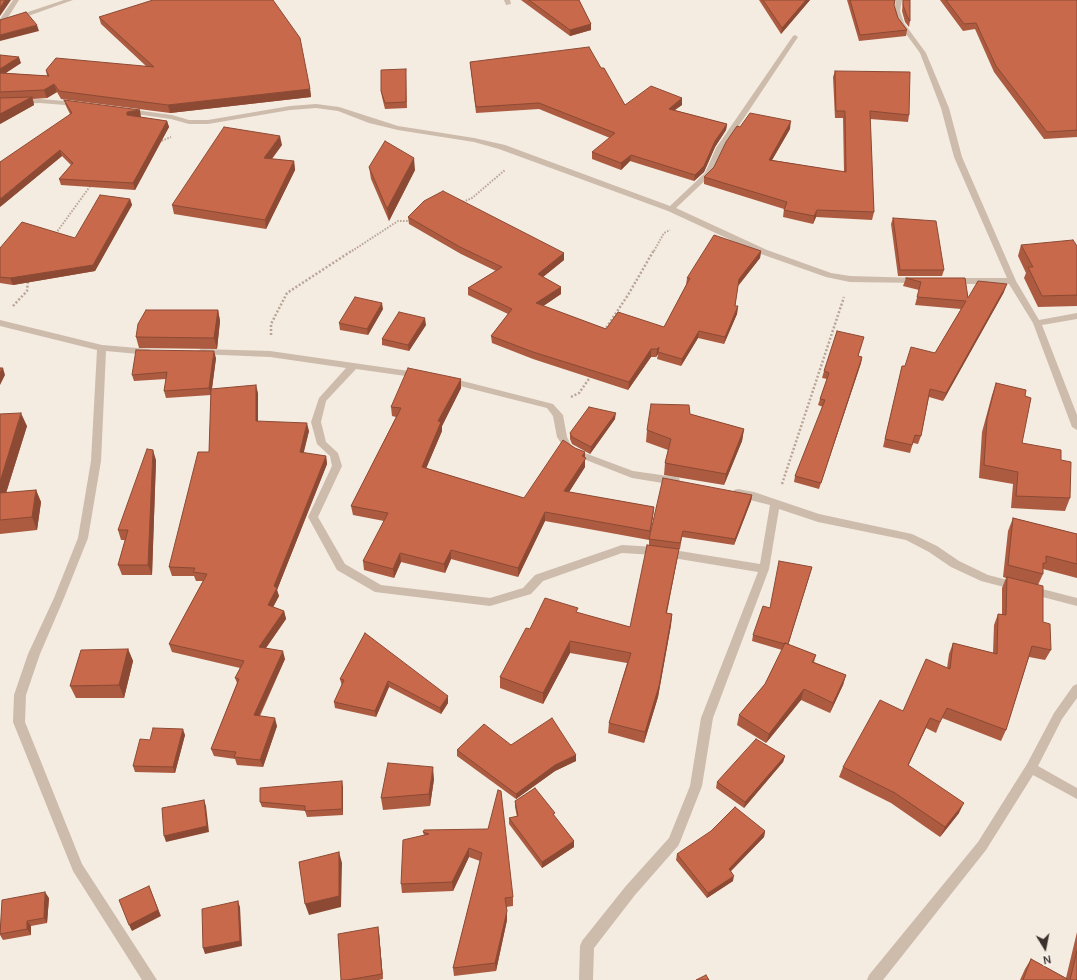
<!DOCTYPE html>
<html>
<head>
<meta charset="utf-8">
<style>
  body { margin:0 }
  #map { position:relative; width:1077px; height:980px; overflow:hidden; background:#f4ebe1; font-family:Manrope,sans-serif }
  canvas { display:block }
  .north { position:absolute; left:1025px; top:928px; width:40px; height:40px; -webkit-text-stroke:3px #fbf5ee; paint-order:stroke; rotate:170deg; font-size:11px; font-weight:700; line-height:16px; text-align:center; color:#3b302b }
  .north::after { content:''; display:block; margin:auto; width:14px; height:18px; background:#3b302b; clip-path:polygon(50% 0,100% 100%,50% 72%,0 100%) }
</style>
</head>
<body>
<div id="map">
<canvas width="1077" height="980"></canvas>
<div class="north">N</div>
</div>
<script>
const c = document.querySelector('canvas').getContext('2d');
c.lineJoin = 'round';
const poly = rows => new Path2D(rows.map(r => 'M' + r).join(''));
function stroke(path, color, width, dash) { c.strokeStyle = color; c.lineWidth = width; c.lineCap = dash ? 'butt' : 'round'; c.setLineDash(dash || []); c.stroke(path); }
function fillPath(path, color) { c.fillStyle = color; c.fill(path, 'evenodd'); }
stroke(poly([
  [159,142,171,137],
  [463,202,472,198,505,170],
  [54,236,91,185],
  [352,251,398,221,411,221],
  [654,251,664,233,670,230]
]), '#b9a596', 2, [1.5, 1.5]);
stroke(poly([
  [13,306,27,291,28,280],
  [604,331,628,295,654,250],
  [271,335,271,324,287,293,353,250],
  [571,397,579,393,591,376],
  [782,484,844,297]
]), '#b9a596', 2.5, [2, 2]);
fillPath(poly([
  [504,0,510,0,511,4,506,5,504,0]
]), '#cdbbac');
fillPath(poly([
  [13,0,19,0,7,19,64,0,73,0,0,26,0,19,13,0],
  [896,0,902,0,900,11,904,23,926,53,949,108,962,157,1016,281,1039,320,1077,313,1077,319,1042,325,1077,415,1077,430,1072,427,1033,323,1009,284,952,284,948,281,952,278,1007,278,954,157,941,108,920,53,898,23,894,11,896,0],
  [795,35,798,37,724,148,712,174,676,208,767,250,831,273,850,276,918,278,921,279,922,281,921,283,850,282,826,277,761,254,668,211,499,149,474,142,398,130,369,123,338,111,316,108,290,110,208,124,189,124,171,119,128,113,124,111,128,109,172,115,189,120,208,120,290,106,316,104,339,107,398,126,474,138,505,145,670,206,705,173,716,148,793,36,795,35],
  [40,99,77,102,81,104,77,106,40,103,0,105,0,101,40,99],
  [0,320,102,345,149,349,154,352,149,355,106,351,101,461,88,538,64,598,40,654,26,695,25,722,82,864,157,980,142,980,73,871,13,722,14,695,28,654,54,598,78,538,91,461,97,350,0,326,0,320],
  [201,349,270,351,423,373,425,375,423,377,420,378,356,369,326,401,321,422,326,442,338,453,342,466,318,517,345,564,381,585,490,598,523,588,535,575,622,545,655,547,760,564,770,505,734,496,733,493,734,490,738,489,754,492,819,514,912,534,937,546,959,561,988,575,1077,598,1077,606,981,581,951,567,929,552,906,540,818,522,779,509,769,569,713,718,702,786,680,842,678,846,635,895,594,948,593,980,579,980,580,946,582,941,625,887,669,838,690,786,701,718,758,572,655,555,622,553,543,581,531,594,490,606,375,592,337,570,308,517,332,466,330,456,317,444,311,422,319,398,346,368,270,357,198,354,196,352,201,349],
  [447,377,553,404,563,415,567,437,571,445,582,452,633,471,675,477,679,478,680,481,679,484,675,485,632,478,576,456,565,449,557,437,553,416,547,408,444,382,442,380,444,378,447,377],
  [1077,684,1077,698,1062,719,1038,766,1077,788,1077,799,1033,775,986,850,883,980,867,980,869,975,978,842,1027,764,1054,713,1073,686,1077,684]
]), '#cdbbac');
fillPath(poly([
  [521,0,579,0,591,24,591,30,570,36],
  [759,0,810,0,781,34],
  [847,0,895,0,894,5,898,18,907,30,906,36,859,41],
  [903,0,910,0,910,21,909,27,905,22,902,11],
  [940,0,1077,0,1077,137,1044,139,994,72,975,29,963,31],
  [99,17,310,89,311,97,170,113,61,99,57,92,47,98,33,99,34,105,0,124,0,55,21,63,5,73,47,76,46,70,146,66,101,24],
  [470,62,601,68,625,105,682,98,682,105,674,110,727,124,726,130,715,147,704,172,694,181,630,161,621,170,592,159,592,152,610,138,539,109,476,113],
  [835,71,909,115,908,122,870,119,874,212,872,220,816,217,813,224,783,217,784,209,704,184,704,177,714,167,740,127,790,129,772,160,844,172,843,118,835,118,833,77],
  [406,75,407,108,385,109,382,97,381,91],
  [64,100,141,117,139,117,167,121,169,127,135,190,61,185,59,179,71,165,62,156,0,207,70,114,66,106],
  [282,145,272,159,294,161,295,170,266,229,174,214,172,205],
  [369,167,415,170,389,221,371,179],
  [130,199,132,205,95,271,13,285,0,283,0,248,75,238],
  [408,217,564,253,564,260,543,277,561,287,561,294,543,306,606,329,664,327,686,285,687,278,761,251,760,258,738,286,735,306,738,306,737,314,724,344,698,338,681,366,657,359,658,354,656,357,651,357,628,390,533,359,492,343,491,336,508,314,468,295,468,288,496,271,461,254,409,224],
  [893,218,944,270,942,276,898,276,891,224],
  [1021,245,1077,246,1077,306,1038,307,1024,278,1026,273,1018,256],
  [906,278,965,278,968,298,1004,292,943,401,929,397,921,436,918,444,913,443,910,453,883,447,902,366,905,366,935,353,961,309,915,305,919,290,903,286],
  [383,309,368,335,340,330,339,323],
  [218,310,220,321,217,349,139,348,136,337],
  [426,325,409,351,382,345,382,339],
  [862,344,858,356,862,357,861,363,819,489,794,482,795,476,823,407,818,405,820,399,827,379,822,378,824,371],
  [216,358,212,389,258,393,258,421,309,431,303,453,326,456,327,464,277,590,279,596,273,607,284,611,286,619,266,648,285,659,260,716,277,726,263,767,237,765,235,759,214,756,211,749,237,683,235,678,240,668,172,652,169,644,203,581,196,581,194,576,172,576,169,567,209,452,211,395,166,398,164,391,166,379,134,381,132,375],
  [461,379,461,388,442,426,442,431,426,468,524,498,585,457,585,467,569,492,654,507,653,516,649,540,545,521,518,577,451,559,445,573,401,562,394,578,364,570,363,561,384,521,353,515,351,506,396,417,392,416,391,407],
  [996,383,1022,443,1061,460,1070,498,1065,511,1011,508,1013,484,979,478,982,432,992,395],
  [0,414,27,426,6,493,36,490,41,502,37,530,0,534],
  [690,414,744,429,742,441,724,485,664,475,665,463,668,450,646,442,647,430],
  [615,419,590,454,572,444,570,439,570,433],
  [156,460,152,575,122,575,118,565,125,540,121,540,118,530],
  [752,495,751,501,734,545,682,537,680,549,679,549,677,560,667,613,672,614,671,625,658,697,644,743,608,733,609,723,627,663,570,653,543,704,500,688,500,677,530,629,578,613,630,627,649,545,649,539],
  [1013,518,1077,534,1077,578,1043,569,1043,574,1038,585,1043,622,1051,650,1045,660,1029,657,1006,730,1001,741,942,718,936,733,926,728,908,765,959,813,940,837,891,803,839,777,843,767,903,711,947,668,949,654,953,643,993,653,994,625,998,614,1002,614,1002,588,1006,578,1003,577,1008,531],
  [812,567,788,644,816,655,814,662,846,675,843,685,830,713,801,700,766,743,737,725,739,715,765,684,782,650,752,641,753,635,770,608],
  [365,633,448,703,441,714,389,687,376,717,335,708,334,702,342,686,340,679],
  [128,649,133,661,124,698,76,698,70,686],
  [185,735,175,773,135,772,133,766,150,740],
  [511,745,576,755,576,761,555,771,516,799,457,756,457,750],
  [785,756,783,762,744,808,716,788,717,782],
  [434,779,430,806,383,810,381,798],
  [343,787,343,815,307,817,305,811,262,807,260,802],
  [515,801,555,818,574,841,574,847,542,868,509,824,509,818,517,817,515,807],
  [488,829,513,897,513,906,506,907,507,920,496,971,454,976,453,968,480,861,469,857,453,891,402,893,401,884,424,835,423,832],
  [765,831,764,837,731,871,733,881,707,898,676,860,677,854],
  [49,898,47,923,31,926,31,935,3,940,0,935,0,927],
  [1077,932,1077,980,1020,980,1025,969,1031,959,1066,978],
  [379,933,383,979,379,980,341,980]
]), '#ac5a40');
fillPath(poly([
  [5,0,11,0,0,16,0,8],
  [806,0,810,0,781,34,782,28],
  [591,24,591,30,570,36,570,30],
  [37,25,39,31,0,41,0,35],
  [19,57,21,63,0,77,0,69],
  [54,84,57,92,47,98,44,90],
  [310,89,311,97,170,113,168,105],
  [32,97,34,105,0,124,0,114],
  [682,98,682,105,668,115,669,109],
  [140,110,141,117,129,118,127,115,127,112],
  [167,121,169,127,135,190,133,183],
  [791,121,790,129,768,167,769,160],
  [727,124,726,130,715,147,704,172,694,181,695,175,715,141],
  [280,136,282,145,265,167,264,158],
  [60,150,62,156,0,207,0,199],
  [631,155,630,161,621,170,621,163],
  [414,158,415,170,389,221,387,209],
  [294,161,295,170,266,229,265,220],
  [130,199,132,205,95,271,13,285,10,278,93,265],
  [817,210,816,217,813,224,814,216],
  [761,251,760,258,738,286,739,279],
  [564,253,564,260,538,281,538,274],
  [1007,284,1004,292,943,401,946,393],
  [561,287,561,294,536,311,536,303],
  [382,303,383,309,368,335,367,329],
  [738,306,737,314,724,344,725,337],
  [218,310,220,321,217,349,214,338],
  [425,318,426,325,409,351,408,345],
  [699,331,698,338,681,366,682,359],
  [659,347,658,354,656,357,657,349],
  [651,349,651,357,628,390,629,382],
  [214,351,216,358,211,395,209,388],
  [862,357,861,363,819,489,821,483],
  [3,368,5,375,0,385,0,373],
  [461,379,461,388,442,426,442,431,423,476,422,467,438,421],
  [256,385,258,393,258,429,256,421],
  [21,413,27,426,2,506,0,502,0,482],
  [616,413,615,419,590,454,591,447],
  [307,423,309,431,302,460,300,452],
  [744,429,742,441,724,485,726,474],
  [153,450,156,460,152,575,148,565],
  [585,452,585,467,564,500,564,491,582,456],
  [326,456,327,464,277,590,279,596,270,613,268,605,274,586],
  [36,490,41,502,37,530,32,517],
  [752,495,751,501,734,545,735,539],
  [654,507,653,516,649,540,650,531],
  [545,512,545,521,518,577,518,568],
  [679,549,677,560,664,624,666,613],
  [451,550,451,559,445,573,444,564],
  [400,553,401,562,394,578,393,569],
  [812,567,810,574,786,652,787,645],
  [284,611,286,619,261,655,259,647],
  [672,614,671,625,658,697,644,743,645,732],
  [570,641,570,653,543,704,543,693],
  [128,649,133,661,124,698,119,685],
  [283,651,285,659,256,722,254,715],
  [846,675,843,685,830,713,833,703],
  [388,681,389,687,376,717,375,711],
  [804,689,801,700,766,743,769,734],
  [448,696,448,703,441,714,440,708],
  [275,718,277,726,263,767,260,760],
  [930,718,926,728,904,775,908,765],
  [183,729,185,735,175,773,173,767],
  [576,755,576,761,555,771,516,799,516,794,555,765],
  [785,756,783,762,744,808,745,802],
  [433,767,434,779,430,806,429,794],
  [342,781,343,787,343,815,342,809],
  [204,800,206,806,209,832,166,842,164,836],
  [964,803,959,813,940,837,945,827],
  [765,831,764,837,727,875,729,869],
  [574,841,574,847,542,868,542,862],
  [469,848,469,857,453,891,452,882],
  [339,852,342,863,341,907,309,915,305,904],
  [734,876,733,881,707,898,708,893],
  [149,886,161,916,132,931,129,925],
  [45,892,49,898,47,923,44,918],
  [238,901,240,907,242,946,205,954,203,948],
  [507,911,507,920,496,971,495,963],
  [27,921,31,926,31,935,27,929],
  [378,927,379,933,383,979,382,974]
]), '#8c4a34');
const building = poly([
  [0,0,5,0,0,8,0,0],
  [153,0,273,0,300,38,310,89,168,105,59,91,54,84,44,90,0,92,0,74,1,73,49,76,46,70,56,58,154,67,99,17,153,0],
  [529,0,579,0,591,24,570,30,529,0],
  [763,0,806,0,782,28,763,0],
  [850,0,895,0,894,5,898,18,907,30,860,35,850,0],
  [903,0,910,0,910,21,907,16,903,5,903,0],
  [946,0,1077,0,1077,130,1047,132,996,66,976,23,964,24,946,0],
  [26,12,37,25,0,35,0,20,26,12],
  [589,47,601,68,604,68,625,105,651,86,682,98,669,109,727,124,715,141,704,166,695,175,631,155,621,163,592,152,615,133,539,103,476,107,470,62,589,47],
  [0,55,19,57,0,69,0,55],
  [406,69,406,102,385,103,381,91,381,70,406,69],
  [835,71,910,72,909,115,870,111,874,212,817,210,814,216,784,210,787,202,704,177,714,167,726,142,737,126,740,127,750,113,791,121,769,160,846,172,845,111,836,111,835,71],
  [32,97,0,114,0,98,32,97],
  [64,100,140,110,127,112,127,115,167,121,133,183,59,179,73,163,60,150,0,199,0,162,72,113,64,100],
  [224,127,280,136,264,158,294,161,265,220,172,205,224,127],
  [385,141,414,158,387,209,369,167,385,141],
  [443,191,564,253,538,274,561,287,536,303,606,329,618,312,664,327,690,278,687,278,714,235,761,251,739,279,735,306,738,306,725,337,699,331,682,359,658,352,659,347,657,349,651,349,629,382,533,352,491,336,512,309,468,288,502,267,460,247,408,217,424,201,443,191],
  [100,195,130,199,93,265,10,278,0,277,0,248,22,222,75,238,100,195],
  [893,218,936,221,944,270,900,270,893,218],
  [1073,240,1077,246,1077,295,1042,296,1028,267,1033,267,1021,245,1073,240],
  [906,278,965,278,968,298,978,281,1007,284,946,393,930,389,921,436,915,435,912,445,885,439,902,366,905,366,911,347,935,353,966,301,917,297,921,282,906,278],
  [355,297,382,303,367,329,339,323,355,297],
  [146,310,218,310,214,338,136,337,138,324,146,310],
  [399,312,425,318,408,345,382,339,399,312],
  [837,331,864,337,858,356,862,357,821,483,795,476,825,400,820,399,829,373,824,371,837,331],
  [136,350,214,351,209,388,164,391,167,372,132,375,136,350],
  [0,368,3,368,0,373,0,368],
  [408,368,461,379,438,421,441,422,422,467,524,498,563,440,575,448,585,452,582,456,586,458,564,491,654,507,650,531,545,512,518,568,451,550,444,564,400,553,393,569,363,561,388,513,351,506,401,408,391,407,408,368],
  [996,383,1026,390,1025,396,1031,398,1022,443,1061,450,1061,460,1071,462,1070,498,1016,496,1018,472,984,465,987,419,996,383],
  [256,385,256,421,307,423,300,452,326,456,274,586,277,588,268,605,284,611,259,647,283,651,254,715,275,718,260,760,234,757,236,752,211,749,239,679,235,678,244,661,169,644,207,574,193,572,195,568,169,567,198,452,209,452,211,389,256,385],
  [651,404,689,405,690,414,744,429,726,474,665,463,671,439,647,430,651,404],
  [589,407,616,413,591,447,572,437,570,433,589,407],
  [21,413,0,482,0,414,21,413],
  [147,449,153,450,148,565,118,565,128,530,118,530,147,449],
  [663,478,752,495,735,539,683,531,680,543,649,539,663,478],
  [36,490,32,517,0,520,0,493,36,490],
  [1013,518,1077,534,1077,564,1046,556,1046,563,1043,563,1043,574,1008,565,1013,518],
  [647,545,679,549,666,613,672,614,659,686,645,732,609,723,631,653,570,641,543,693,500,677,526,628,530,629,545,598,578,608,576,612,630,627,647,545],
  [779,561,812,567,788,644,785,643,785,644,753,635,763,606,770,608,779,561],
  [1007,577,1043,586,1043,622,1050,624,1051,650,1032,646,1006,730,947,708,940,722,930,718,908,765,964,803,945,827,895,793,843,767,880,700,903,711,926,659,950,669,953,643,997,654,998,614,1006,615,1007,577],
  [365,633,448,696,440,708,388,681,375,711,334,702,344,680,340,679,365,633],
  [785,643,816,655,812,662,846,675,833,703,804,689,769,734,739,715,765,684,785,643],
  [128,649,119,685,70,686,81,650,128,649],
  [552,718,576,755,555,765,516,794,457,750,484,724,511,745,552,718],
  [153,728,183,729,173,767,133,766,140,739,150,740,153,728],
  [756,739,785,756,745,802,717,782,756,739],
  [388,763,433,767,429,794,381,798,388,763],
  [342,781,342,809,305,811,305,806,260,802,260,788,342,781],
  [535,788,555,813,553,814,574,841,542,862,509,818,518,816,515,801,535,788],
  [498,790,501,791,513,897,505,898,507,911,495,963,453,968,482,853,469,848,452,882,401,884,403,840,429,834,423,832,424,830,488,829,498,790],
  [204,800,207,826,164,836,162,808,204,800],
  [735,807,765,831,729,869,734,876,708,893,677,854,711,831,735,807],
  [339,852,339,896,305,904,299,862,339,852],
  [149,886,158,910,129,925,119,900,149,886],
  [45,892,44,918,27,921,27,929,0,934,2,900,45,892],
  [238,901,240,941,203,948,202,909,238,901],
  [378,927,382,974,347,980,341,980,338,934,378,927],
  [1077,951,1077,980,1070,980,1077,951],
  [1031,959,1069,980,1023,980,1031,959],
  [706,975,709,980,696,980,706,975]
]);
fillPath(building, '#c8694b');
stroke(building, '#8c4a34', 1);
</script>
</body>
</html>
